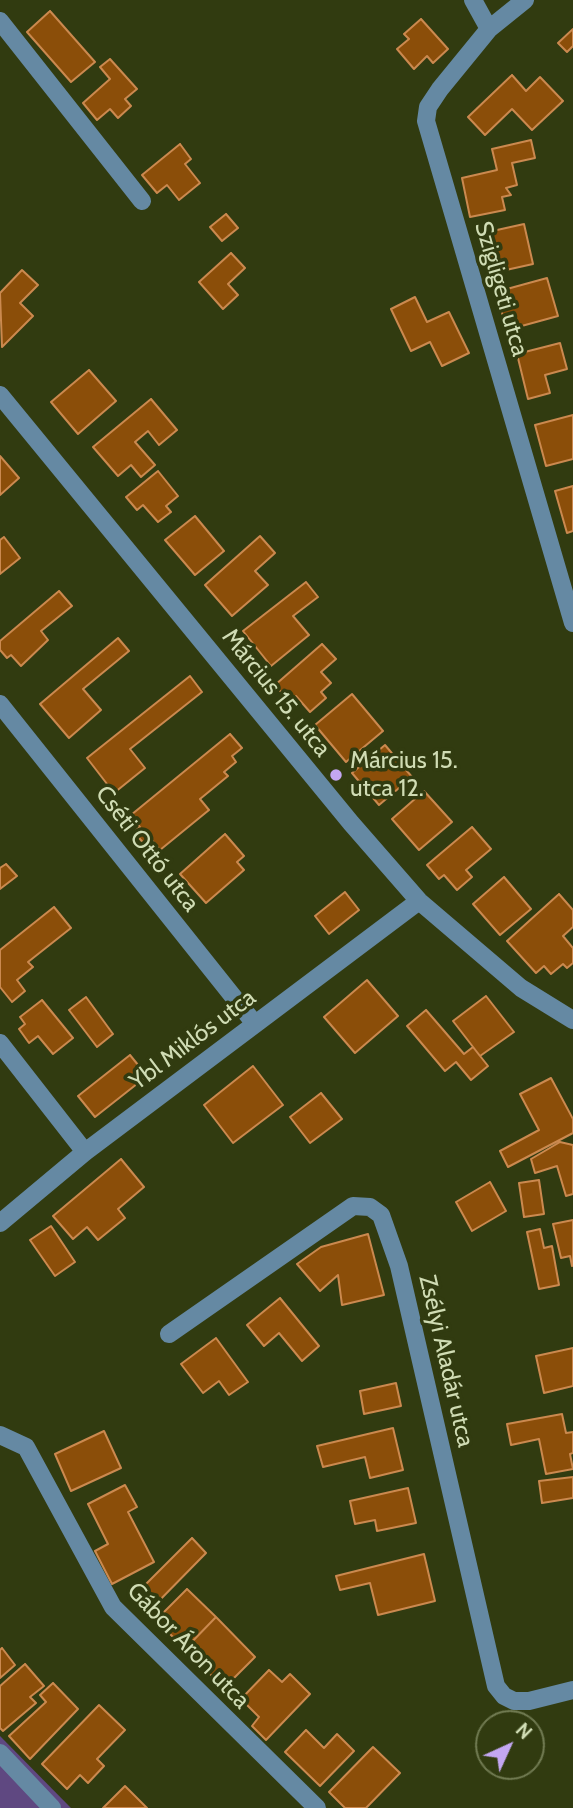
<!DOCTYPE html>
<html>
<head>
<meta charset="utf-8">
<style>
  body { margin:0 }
  #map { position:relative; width:573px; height:1808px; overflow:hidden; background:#313b10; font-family:Cabin,sans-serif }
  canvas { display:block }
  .north { position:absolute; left:475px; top:1710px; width:70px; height:70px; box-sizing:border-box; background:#313b10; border:2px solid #717b52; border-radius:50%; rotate:45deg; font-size:19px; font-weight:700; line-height:28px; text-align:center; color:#d0dcb4 }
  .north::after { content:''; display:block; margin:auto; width:24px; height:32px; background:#c3a7f2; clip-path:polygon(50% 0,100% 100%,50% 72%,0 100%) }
</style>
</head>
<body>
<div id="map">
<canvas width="573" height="1808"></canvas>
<div class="north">N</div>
</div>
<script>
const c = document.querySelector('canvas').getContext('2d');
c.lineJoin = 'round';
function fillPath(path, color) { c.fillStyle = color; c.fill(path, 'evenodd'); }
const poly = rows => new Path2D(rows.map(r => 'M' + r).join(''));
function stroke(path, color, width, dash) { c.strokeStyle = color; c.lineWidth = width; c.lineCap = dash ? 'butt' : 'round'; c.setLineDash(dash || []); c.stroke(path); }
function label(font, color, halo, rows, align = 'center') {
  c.font = font + ' Cabin,sans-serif'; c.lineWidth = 7; c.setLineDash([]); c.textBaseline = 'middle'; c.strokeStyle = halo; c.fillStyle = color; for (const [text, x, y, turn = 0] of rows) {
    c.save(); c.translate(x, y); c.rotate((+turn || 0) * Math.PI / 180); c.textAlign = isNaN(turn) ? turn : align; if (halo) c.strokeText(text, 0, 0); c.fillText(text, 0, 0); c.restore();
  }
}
fillPath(poly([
  [0,1736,71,1808,0,1808]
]), '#5f4881');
const building = poly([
  [50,11,95,62,71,82,27,32,50,11],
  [421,19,448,49,433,63,427,56,414,69,397,49,409,39,404,34,421,19],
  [573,29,573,46,567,52,558,43,573,29],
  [110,59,137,89,125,99,131,106,118,118,110,109,97,120,83,103,110,79,100,67,110,59],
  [512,75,526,91,540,77,563,101,532,130,512,109,485,135,468,117,512,75],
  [531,140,535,158,512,163,517,185,506,188,511,195,502,197,505,210,470,217,462,178,497,170,492,149,531,140],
  [180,144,191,159,185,164,200,183,179,200,167,185,157,193,142,175,180,144],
  [226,214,238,228,222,241,210,227,226,214],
  [524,224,533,264,488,274,479,234,524,224],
  [231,253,245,268,228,284,238,295,223,309,199,282,231,253],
  [22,270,38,285,20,303,33,316,2,347,0,293,22,270],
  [547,278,558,316,507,330,496,292,547,278],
  [415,297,427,322,449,312,469,353,442,366,430,342,411,351,391,309,415,297],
  [560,343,567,369,545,375,550,393,528,399,517,354,560,343],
  [89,370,116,401,78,434,51,402,89,370],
  [151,399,177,430,159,445,148,431,135,442,155,465,141,477,131,465,118,476,93,447,151,399],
  [573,415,573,459,546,466,535,425,573,415],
  [0,456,19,478,0,495,0,456],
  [158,471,178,496,166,506,171,512,158,522,143,505,137,510,126,497,158,471],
  [573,486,573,531,567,533,555,491,573,486],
  [195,516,224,551,195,575,165,540,195,516],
  [260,536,275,553,255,571,268,585,232,616,205,585,260,536],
  [4,537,20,558,0,574,0,540,4,537],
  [306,582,318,597,293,616,309,635,271,666,243,631,306,582],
  [59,591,72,606,41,631,48,640,21,666,11,655,7,658,0,650,0,641,59,591],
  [118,638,129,651,83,689,101,710,69,738,40,704,118,638],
  [322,644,336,659,321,672,331,683,321,692,326,698,310,712,296,696,290,702,275,685,322,644],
  [190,676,202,692,130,749,145,768,114,793,87,758,190,676],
  [352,694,383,731,346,762,315,725,352,694],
  [230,734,242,748,232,756,236,762,224,772,228,776,200,799,209,810,160,850,152,840,146,846,134,832,140,827,131,815,230,734],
  [385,745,412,777,379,805,352,773,385,745],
  [424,791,452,822,419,850,392,819,424,791],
  [472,827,491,849,466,870,472,877,457,890,444,875,439,879,427,865,472,827],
  [225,834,244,856,237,862,244,870,206,903,180,874,225,834],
  [6,864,17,876,0,889,0,868,6,864],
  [504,877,531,909,500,935,473,904,504,877],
  [345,892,359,910,329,934,315,916,345,892],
  [559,894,573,910,573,927,563,936,573,948,573,963,567,968,563,964,551,974,544,966,536,973,507,941,559,894],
  [54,907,71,928,28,962,33,967,17,980,25,991,12,1002,0,987,0,950,54,907],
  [367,980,398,1016,355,1053,324,1017,367,980],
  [486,996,514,1032,480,1056,453,1021,486,996],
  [86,997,113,1034,97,1047,69,1010,86,997],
  [42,1000,73,1038,53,1054,38,1036,29,1043,19,1029,25,1024,20,1017,42,1000],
  [426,1010,464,1054,473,1047,488,1066,471,1080,456,1062,445,1071,407,1026,426,1010],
  [130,1055,147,1076,95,1117,78,1096,130,1055],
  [253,1066,283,1105,233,1143,204,1105,253,1066],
  [551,1078,573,1119,573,1133,508,1167,500,1151,539,1130,520,1094,551,1078],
  [321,1093,342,1119,310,1143,290,1117,321,1093],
  [560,1142,573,1145,573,1194,566,1196,557,1166,535,1173,531,1159,560,1142],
  [121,1159,144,1187,118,1209,125,1218,98,1240,87,1227,73,1239,53,1216,121,1159],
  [539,1180,544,1214,524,1217,519,1183,539,1180],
  [490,1182,506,1211,472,1231,456,1202,490,1182],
  [573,1220,573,1265,572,1266,570,1256,561,1258,553,1224,573,1220],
  [51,1226,75,1262,55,1276,30,1240,51,1226],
  [540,1229,544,1248,552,1246,559,1285,539,1289,527,1232,540,1229],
  [368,1234,384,1295,342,1305,338,1275,320,1291,297,1264,321,1247,368,1234],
  [280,1298,319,1346,302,1361,279,1333,264,1346,247,1325,280,1298],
  [216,1338,248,1382,229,1395,219,1381,203,1393,181,1364,216,1338],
  [573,1348,573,1386,544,1393,536,1356,573,1348],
  [396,1383,401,1406,364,1414,360,1391,396,1383],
  [562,1414,566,1433,573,1432,573,1453,570,1454,573,1469,546,1474,539,1439,511,1445,507,1424,562,1414],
  [393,1428,403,1470,370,1478,365,1457,323,1467,317,1446,393,1428],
  [104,1431,121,1468,71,1491,55,1454,104,1431],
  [573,1477,573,1498,542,1503,539,1481,573,1477],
  [125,1485,137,1507,128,1512,154,1562,112,1584,95,1551,108,1544,88,1504,125,1485],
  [408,1488,416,1523,377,1531,375,1520,355,1524,350,1501,408,1488],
  [192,1538,206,1553,151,1609,136,1594,192,1538],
  [424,1554,435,1601,378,1615,370,1583,340,1590,336,1576,424,1554],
  [187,1589,216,1617,185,1649,156,1620,187,1589],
  [216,1617,255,1657,224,1688,185,1649,216,1617],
  [2,1648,15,1665,0,1678,0,1650,2,1648],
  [25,1664,44,1686,30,1697,36,1703,3,1731,0,1728,0,1686,25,1664],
  [269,1670,282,1682,290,1674,310,1694,266,1740,252,1726,259,1717,241,1699,269,1670],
  [53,1683,78,1709,30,1759,9,1736,46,1702,40,1695,53,1683],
  [99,1705,125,1730,97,1759,104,1766,88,1783,80,1775,67,1789,42,1764,99,1705],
  [306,1730,324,1748,337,1734,354,1751,320,1786,285,1752,306,1730],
  [373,1747,400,1773,366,1808,345,1808,329,1792,373,1747],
  [125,1786,147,1808,103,1808,125,1786]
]);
fillPath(building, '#8b4e09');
stroke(building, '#cb894f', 2);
stroke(poly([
  [473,0,489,29],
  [525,0,489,29,440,89,428,107,426,121,573,623],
  [0,21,142,201],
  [0,395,351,823,419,901,521,988,573,1020],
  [0,704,255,1024],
  [0,1043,85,1152],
  [0,1223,85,1152,419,901],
  [169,1334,353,1206,370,1207,381,1215,399,1266,496,1686,504,1696,514,1701,529,1701,573,1690],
  [0,1435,26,1447,113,1607,317,1808],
  [0,1753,52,1808]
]), '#6589a3', 18);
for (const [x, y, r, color] of [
  [336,775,7,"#c3a7f2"]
]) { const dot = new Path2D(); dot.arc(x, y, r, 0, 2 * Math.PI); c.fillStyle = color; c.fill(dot); stroke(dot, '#313b10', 2.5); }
label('24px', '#d0dcb4', '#313b10', [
  ["Szigligeti utca",501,289,74],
  ["Március 15. utca",276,693,51],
  ["Cséti Ottó utca",147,849,52],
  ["Ybl Miklós utca",193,1040,-37],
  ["Zsélyi Aladár utca",446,1361,77],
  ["Gábor Áron utca",188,1646,46]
]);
label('24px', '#d0dcb4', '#313b10', [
  ["Március 15.",350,761],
  ["utca 12.",350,789]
], 'left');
</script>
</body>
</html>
